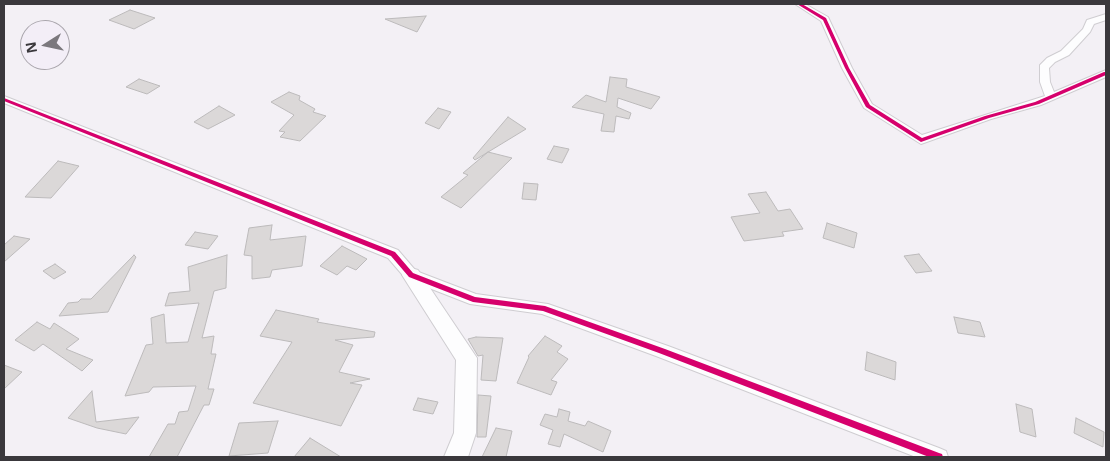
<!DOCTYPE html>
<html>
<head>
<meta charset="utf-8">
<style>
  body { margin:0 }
  #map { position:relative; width:1110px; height:461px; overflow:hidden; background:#f3f0f5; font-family:"Noto Sans",sans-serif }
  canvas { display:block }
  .frame { position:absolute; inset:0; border:5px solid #3a383c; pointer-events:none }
  .north { position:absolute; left:20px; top:20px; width:50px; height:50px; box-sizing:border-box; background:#f3eef7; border:1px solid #a9a5ac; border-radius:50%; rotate:260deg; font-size:14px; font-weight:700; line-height:20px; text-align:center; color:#3a383c }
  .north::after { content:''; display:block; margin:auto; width:18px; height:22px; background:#7b787d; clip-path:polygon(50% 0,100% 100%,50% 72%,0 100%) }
</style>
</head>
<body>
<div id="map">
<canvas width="1110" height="461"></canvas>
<div class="frame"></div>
<div class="north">N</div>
</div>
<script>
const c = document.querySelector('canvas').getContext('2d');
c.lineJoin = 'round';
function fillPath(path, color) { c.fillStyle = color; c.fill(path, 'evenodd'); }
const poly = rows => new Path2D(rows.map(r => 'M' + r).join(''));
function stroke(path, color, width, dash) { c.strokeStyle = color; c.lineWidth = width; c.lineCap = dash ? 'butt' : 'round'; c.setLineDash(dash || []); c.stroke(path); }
const building = poly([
  [130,10,155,18,134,29,109,20,130,10],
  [426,16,417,32,385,19,426,16],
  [610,77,627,79,626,87,660,97,651,109,618,98,617,107,631,113,629,119,616,116,614,132,601,131,604,114,572,107,586,95,606,102,610,77],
  [139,79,160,86,147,94,126,87,139,79],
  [289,92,300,96,299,100,315,109,313,112,326,116,300,141,280,137,285,132,279,131,294,115,271,102,289,92],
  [219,106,235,115,208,129,194,122,219,106],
  [438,108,451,112,439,129,425,123,438,108],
  [508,117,526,129,475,160,473,158,508,117],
  [554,146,569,149,562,163,547,159,554,146],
  [488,152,512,158,461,208,441,197,468,175,463,173,488,152],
  [58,161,79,166,51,198,25,197,58,161],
  [524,183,538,184,536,200,522,199,524,183],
  [766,192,778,211,790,209,803,229,782,232,784,236,744,241,731,217,760,213,748,194,766,192],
  [827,223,857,233,854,248,823,238,827,223],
  [272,225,270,240,306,236,302,266,272,270,270,277,252,279,252,256,244,255,249,228,272,225],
  [195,232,218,236,208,249,185,245,195,232],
  [14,236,30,239,4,262,4,245,14,236],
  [342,246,367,259,356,270,347,266,337,275,320,266,342,246],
  [919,254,932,271,916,273,904,256,919,254],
  [134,255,136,257,108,312,59,316,68,303,78,302,81,299,91,299,134,255],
  [227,255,226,288,214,291,202,338,214,336,211,354,216,354,208,389,214,389,209,405,204,405,177,457,149,457,168,424,175,424,179,412,188,411,196,386,153,387,149,392,125,396,146,345,153,344,151,318,164,314,166,343,188,342,199,303,165,306,169,293,190,291,188,267,227,255],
  [55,264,66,272,54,279,43,271,55,264],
  [276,310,319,319,317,322,375,332,374,337,335,340,353,345,339,372,370,379,350,383,362,385,341,426,253,403,292,342,260,336,276,310],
  [954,317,980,322,985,337,958,333,954,317],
  [37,322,50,329,54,323,79,339,66,349,93,360,82,371,43,344,34,351,15,340,37,322],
  [545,336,562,346,557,352,568,359,551,380,557,382,551,395,517,383,529,357,528,356,545,336],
  [476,337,503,338,496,381,481,380,483,355,478,356,468,339,476,337],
  [867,352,896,362,895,380,865,370,867,352],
  [4,365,22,372,4,389,4,365],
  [92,391,96,422,139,417,126,434,97,428,68,418,92,391],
  [478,395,491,396,486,437,477,437,478,395],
  [418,398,438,402,433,414,413,410,418,398],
  [1016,404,1032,409,1036,437,1020,432,1016,404],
  [559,409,570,412,568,421,585,426,588,421,611,431,603,452,564,434,560,447,548,444,553,430,540,425,545,414,557,417,559,409],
  [1076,418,1104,432,1103,447,1074,433,1076,418],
  [278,421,268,453,229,456,239,423,278,421],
  [496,428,512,431,506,457,482,457,496,428],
  [310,438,341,457,294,457,310,438]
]);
fillPath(building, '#dbd8d8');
stroke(building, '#bcbabb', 1);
const minor = poly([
  [795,4,805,4,828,17,852,68,872,104,922,135,1045,96,1040,82,1040,65,1047,58,1061,51,1083,29,1087,20,1106,14,1106,20,1094,24,1090,32,1069,55,1055,62,1049,68,1050,82,1054,92,1106,70,1106,77,1041,105,991,119,921,144,864,108,842,68,821,21,795,4],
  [4,96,398,250,416,271,476,294,548,304,668,346,939,448,946,451,948,457,916,457,656,356,542,314,470,304,406,279,388,258,4,103,4,96]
]);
const tertiary = poly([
  [411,268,418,270,477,358,476,433,468,457,444,457,454,433,456,360,402,275,404,270,411,268]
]);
stroke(minor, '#cfcdd1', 2);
stroke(tertiary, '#cfcdd1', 2);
fillPath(minor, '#fdfdfe');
fillPath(tertiary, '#fdfdfe');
fillPath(poly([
  [797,4,802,4,826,18,849,68,870,105,922,138,985,116,1035,102,1104,72,1106,72,1106,75,1039,104,989,118,921,142,866,107,845,68,823,20,797,4],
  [4,98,395,252,413,273,475,297,545,306,665,349,939,453,942,454,943,457,929,457,659,353,543,311,473,302,409,277,391,256,4,101,4,98]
]), '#d6006c');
</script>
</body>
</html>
